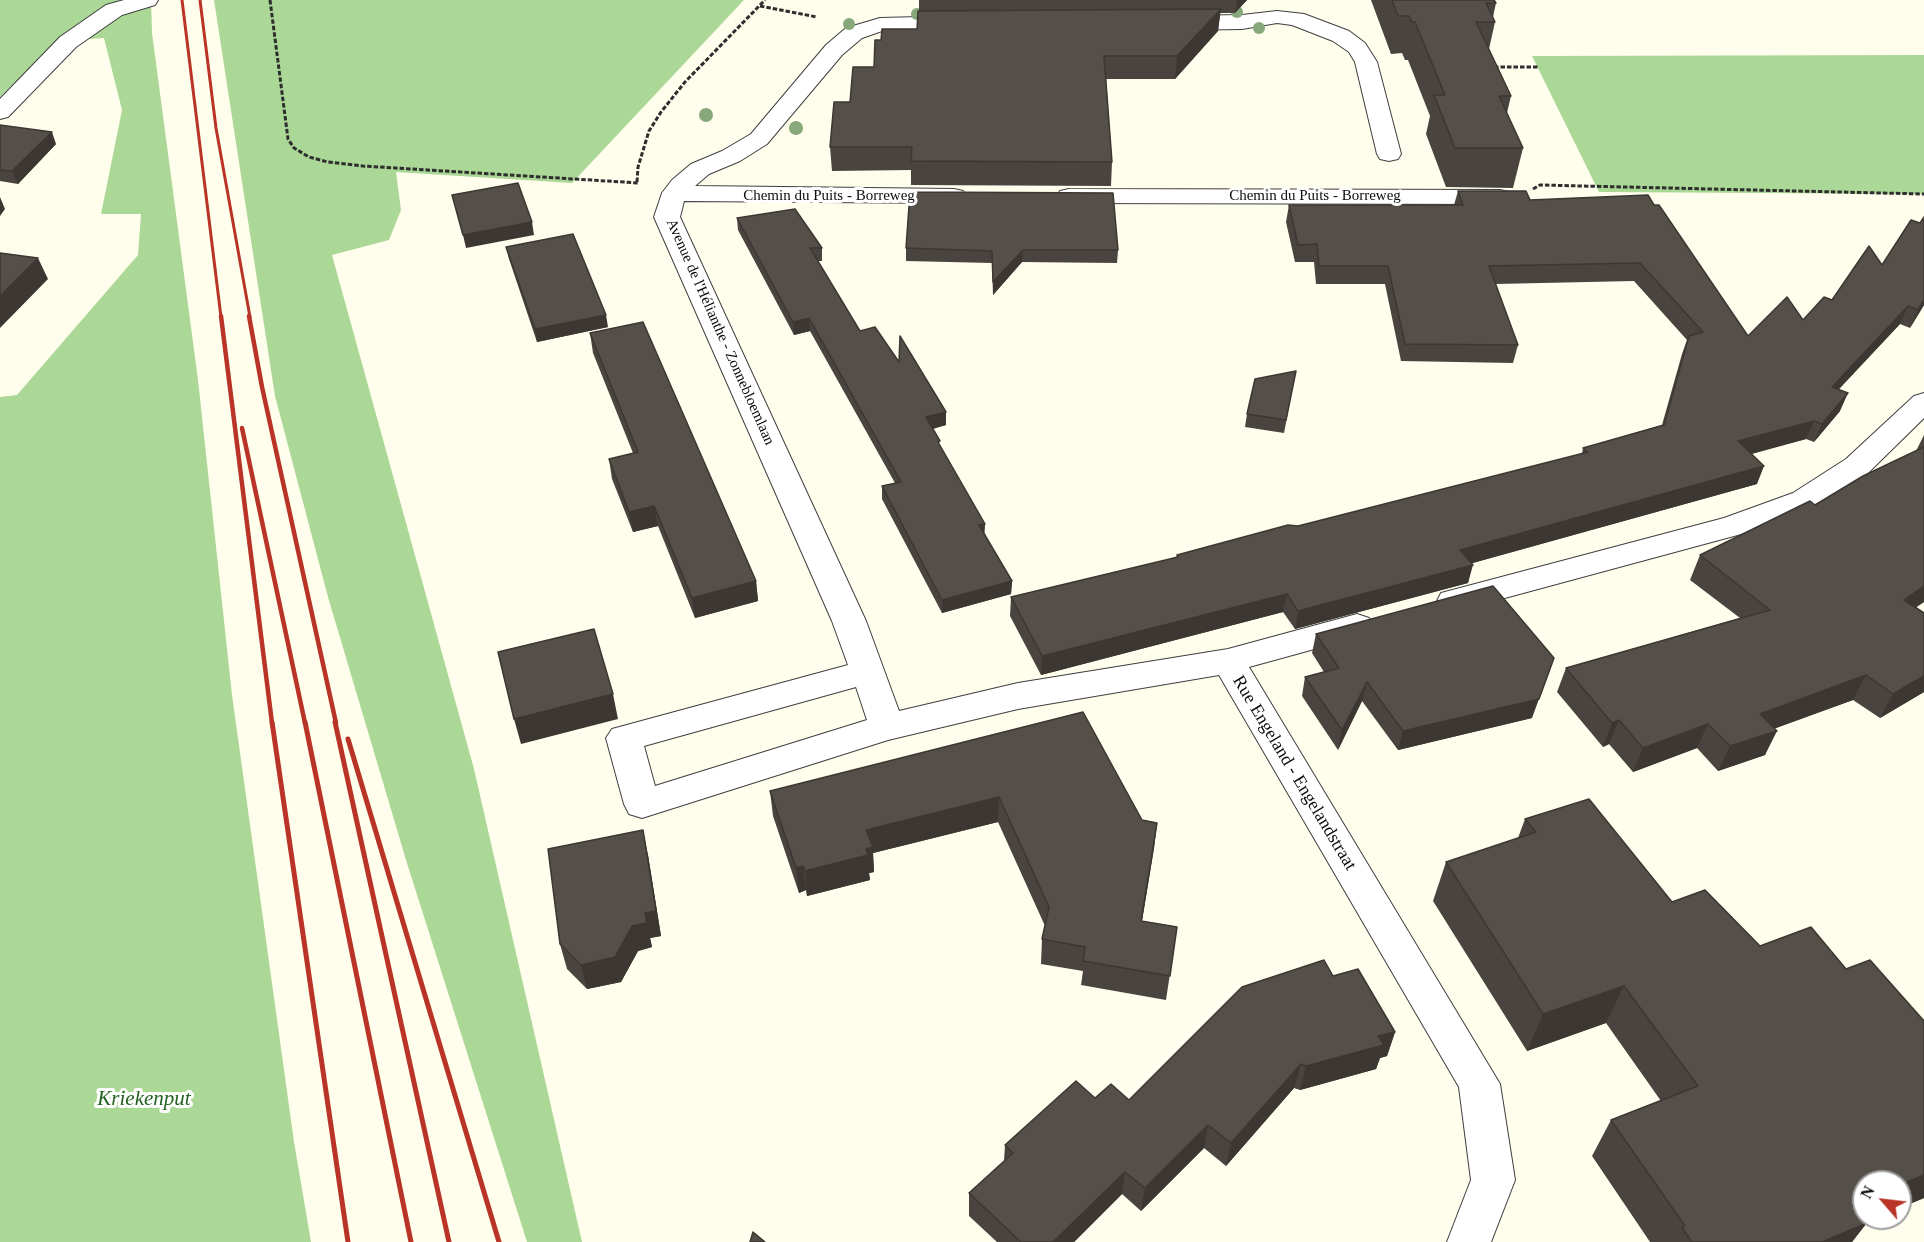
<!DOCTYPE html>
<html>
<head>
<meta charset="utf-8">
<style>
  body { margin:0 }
  #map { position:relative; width:1924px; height:1242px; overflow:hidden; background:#fffdec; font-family:"Times New Roman",serif }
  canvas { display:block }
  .north { position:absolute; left:1852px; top:1170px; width:60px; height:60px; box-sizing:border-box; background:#fff; border:2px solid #9e9e9e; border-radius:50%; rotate:298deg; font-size:16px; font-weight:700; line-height:24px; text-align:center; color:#0c0c0c }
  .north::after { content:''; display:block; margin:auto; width:21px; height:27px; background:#b93327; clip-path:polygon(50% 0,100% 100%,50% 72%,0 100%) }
</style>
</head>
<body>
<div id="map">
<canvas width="1924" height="1242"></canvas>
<div class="north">N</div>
</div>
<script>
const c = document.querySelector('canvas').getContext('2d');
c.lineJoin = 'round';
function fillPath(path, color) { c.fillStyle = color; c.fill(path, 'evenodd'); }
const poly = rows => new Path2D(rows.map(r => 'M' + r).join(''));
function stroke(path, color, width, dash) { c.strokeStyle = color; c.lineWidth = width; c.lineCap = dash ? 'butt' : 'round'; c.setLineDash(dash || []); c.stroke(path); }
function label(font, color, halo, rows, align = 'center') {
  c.font = font + ' "Times New Roman",serif'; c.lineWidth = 6; c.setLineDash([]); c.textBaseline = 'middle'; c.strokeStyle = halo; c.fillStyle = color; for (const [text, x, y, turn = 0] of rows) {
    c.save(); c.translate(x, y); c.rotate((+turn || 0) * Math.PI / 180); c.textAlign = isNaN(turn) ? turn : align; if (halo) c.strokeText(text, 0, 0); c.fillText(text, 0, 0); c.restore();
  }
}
fillPath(poly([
  [0,0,151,0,152,33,198,380,232,695,294,1142,311,1242,0,1242,0,397,17,395,138,255,141,214,101,214,122,110,104,38,58,41,0,97],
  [214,0,744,0,572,183,396,172,401,210,389,240,332,255,474,769,582,1242,527,1242,406,860,328,597,275,396],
  [1924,55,1924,194,1599,192,1532,56]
]), '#abd896');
const minor = poly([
  [124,0,158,0,155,5,122,15,76,47,8,117,0,119,0,99,60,37,106,5,124,0],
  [1277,11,1304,14,1349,31,1365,43,1377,62,1401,154,1398,159,1389,161,1380,159,1377,154,1355,62,1349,52,1333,41,1292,25,1277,23,1242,29,1176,30,1168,28,1165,23,1168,18,1176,16,1242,15,1277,11],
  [962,16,970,18,973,23,970,28,882,31,862,38,842,55,767,144,740,161,709,174,695,186,954,189,963,191,966,196,963,201,954,203,684,201,680,217,866,621,899,711,1018,683,1228,649,1357,614,1369,618,1374,626,1369,634,1249,667,1500,1084,1515,1180,1491,1242,1447,1242,1471,1180,1459,1087,1219,675,1018,709,888,740,642,818,629,814,624,804,606,738,612,729,848,665,832,621,654,217,662,193,672,180,691,164,722,151,751,134,826,45,846,28,880,18,962,16],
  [856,687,867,720,655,786,644,746,856,687],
  [1069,189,1500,190,1509,192,1512,197,1509,202,1500,204,1069,203,1060,201,1057,196,1060,191,1069,189],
  [1924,393,1924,418,1868,473,1815,507,1745,533,1453,612,1441,609,1437,601,1441,593,1724,518,1793,493,1846,459,1914,396,1924,393]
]);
stroke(minor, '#3f3f3f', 2);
stroke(poly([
  [270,0,288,139,294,148,309,157,328,162,363,166,639,183],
  [760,6,817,17],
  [1494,67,1538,67],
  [637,182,638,167,649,131,661,112,685,82,765,0],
  [1533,189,1540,185,1924,194]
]), '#2e2e2e', 3, [4.5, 2]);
fillPath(minor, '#fff');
stroke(poly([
  [182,0,221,317],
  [200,0,216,128,250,317]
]), '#b93327', 3);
stroke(poly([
  [221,316,272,723],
  [249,316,262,387,336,723],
  [242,428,305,723]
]), '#b93327', 4.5);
stroke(poly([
  [272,722,348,1242],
  [305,722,411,1242],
  [335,722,449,1242],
  [348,739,499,1242]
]), '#b93327', 5);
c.fillStyle = '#86a87b';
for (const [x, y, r] of [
  [1237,12,6],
  [917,14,6],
  [849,24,6],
  [1259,28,6],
  [706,115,7],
  [796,128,7]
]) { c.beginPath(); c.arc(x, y, r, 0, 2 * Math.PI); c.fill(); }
fillPath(poly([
  [919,0,1247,0,1235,13,1220,13,1218,31,1175,79,1106,79,1112,162,1111,186,911,185,911,170,832,171,830,147,850,102,874,67,881,40,917,29,919,11],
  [1371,0,1494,0,1496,3,1493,17,1495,22,1489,49,1511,96,1507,113,1523,148,1513,188,1446,187,1426,134,1430,116,1408,60,1405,60,1402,53,1391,54],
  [0,125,56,144,18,184,0,181],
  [1458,191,1530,200,1654,205,1748,336,1803,320,1832,300,1882,265,1920,223,1924,217,1924,305,1910,328,1900,324,1839,389,1840,411,1814,442,1806,439,1752,454,1757,484,1472,563,1468,583,1295,629,1283,612,1041,675,1010,616,1011,597,1176,558,1177,555,1298,526,1582,454,1583,448,1662,425,1682,354,1687,340,1634,281,1495,284,1518,345,1513,363,1401,361,1385,284,1316,284,1314,262,1295,262,1286,222,1289,205,1454,205],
  [737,218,822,248,822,261,818,261,860,331,899,362,946,412,946,425,933,429,940,447,985,524,984,534,1012,581,1011,594,942,613,882,499,882,486,895,483,810,331,794,335,738,230],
  [506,247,608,327,537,342,509,259],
  [906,248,1118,250,1117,263,1022,262,993,295,992,263,906,261],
  [590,333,756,581,758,601,695,618,658,526,633,532,612,479,609,459,633,453,593,353],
  [1296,371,1284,433,1245,427,1247,414],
  [1924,435,1924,602,1916,607,1924,613,1924,692,1880,718,1853,700,1775,728,1765,755,1718,771,1697,748,1633,772,1609,744,1603,747,1557,692,1566,668,1740,618,1690,580,1700,555,1815,505,1916,451],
  [1316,634,1532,718,1398,750,1362,701,1338,750,1302,696,1305,677,1324,672,1312,653],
  [1083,712,1142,820,1157,823,1154,848,1142,921,1177,927,1166,1000,1081,985,1083,971,1041,964,1042,939,1045,926,998,822,873,853,874,872,869,873,870,880,807,896,806,890,799,893,773,816,770,791],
  [1525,819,1672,902,1760,946,1846,969,1924,1021,1924,1198,1900,1208,1864,1218,1878,1218,1866,1223,1852,1242,1650,1242,1592,1156,1611,1120,1661,1101,1606,1023,1527,1051,1433,901,1446,862,1518,838],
  [648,855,661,936,650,938,652,947,638,951,621,982,587,989,567,969,560,944],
  [1333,976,1395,1032,1387,1056,1380,1058,1376,1069,1300,1090,1294,1088,1226,1166,1204,1148,1141,1211,1122,1194,1074,1242,997,1242,969,1216,969,1193,1004,1161,1005,1145,1095,1098,1129,1100]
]), '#49443f');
fillPath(poly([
  [1237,0,1247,0,1235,13],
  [1221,9,1218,31,1175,79,1177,56],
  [52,132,56,144,18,184,12,171],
  [0,197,5,209,0,216],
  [532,222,534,235,466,248,463,235],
  [1023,250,1022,262,993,295,993,282],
  [38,258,48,279,0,328,0,296],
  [1924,300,1924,305,1910,328,1918,310],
  [1908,306,1900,324,1824,405,1832,387],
  [606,315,608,327,537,342,535,329],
  [809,318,810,331,794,335,793,322],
  [1848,393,1840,411,1814,442,1822,424],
  [946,412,946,425,926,430,926,417],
  [1814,421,1806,439,1731,459,1738,441],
  [1764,466,1757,484,1455,568,1460,550],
  [654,506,658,526,633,532,629,512],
  [985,524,984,537,979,525],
  [1473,565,1468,583,1295,629,1298,611],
  [756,581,758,601,695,618,692,598],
  [1012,581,1011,594,942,613,942,600],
  [1924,586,1924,602,1891,624,1904,600],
  [1287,594,1283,612,1041,675,1042,656],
  [1554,658,1532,718,1398,750,1403,731],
  [1866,675,1853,700,1749,738,1760,714],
  [1924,676,1924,692,1880,718,1893,694],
  [1367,682,1362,701,1338,750,1342,730],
  [613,694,618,719,521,744,514,719],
  [1619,720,1609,744,1603,747,1612,723],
  [1708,724,1697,748,1633,772,1643,748],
  [1777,731,1765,755,1718,771,1730,746],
  [999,797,998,822,873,853,874,872,869,873,870,880,807,896,805,871,866,830],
  [1157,823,1154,848,1138,945,1141,921],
  [643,830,648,855,661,936,650,938,652,947,638,951,621,982,587,989,581,965,632,926,645,913],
  [803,866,806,890,799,893,796,868],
  [1624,986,1606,1023,1527,1051,1543,1014],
  [1395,1032,1387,1056,1380,1058,1376,1069,1300,1090,1306,1066,1378,1036],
  [1301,1064,1294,1088,1226,1166,1231,1143],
  [1208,1125,1204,1148,1141,1211,1145,1188],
  [1125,1172,1122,1194,1074,1242,1053,1242],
  [1924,1175,1924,1198,1900,1208,1900,1185],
  [1864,1200,1864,1218,1878,1218,1825,1240,1852,1205],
  [1867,1223,1852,1242,1822,1242]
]), '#3c3733');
const building = poly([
  [1392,0,1494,0,1496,3,1486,3,1495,22,1476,22,1511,96,1499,96,1523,148,1455,148,1434,95,1445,95,1415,22,1412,22,1409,16,1398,16,1392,0],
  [1221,9,1177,56,1104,56,1112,162,911,161,912,147,830,147,834,102,850,102,853,67,874,67,875,40,881,40,882,29,917,29,918,11,1221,9],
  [0,125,52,132,12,171,0,170,0,125],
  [518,183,532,222,463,235,452,195,518,183],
  [1458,191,1526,191,1530,200,1648,195,1654,205,1659,205,1748,336,1787,297,1803,320,1824,297,1832,300,1869,246,1882,265,1911,220,1920,223,1924,217,1924,300,1918,310,1908,306,1832,387,1848,393,1822,424,1814,421,1738,441,1764,466,1460,550,1473,565,1298,611,1287,594,1042,656,1011,597,1178,557,1177,555,1288,525,1298,526,1588,452,1583,448,1664,425,1689,336,1703,332,1640,263,1489,266,1518,345,1405,344,1388,266,1319,266,1317,244,1298,245,1289,205,1463,205,1458,191],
  [910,192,1113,193,1118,250,1023,250,993,282,992,251,906,248,910,192],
  [795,209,822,248,810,248,860,331,875,327,899,362,900,336,946,412,926,417,940,441,938,442,985,524,979,525,1012,581,942,600,882,486,901,482,809,318,793,322,737,218,795,209],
  [573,234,606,315,535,329,506,247,573,234],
  [0,253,38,258,0,296,0,253],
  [643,322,756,581,692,598,654,506,629,512,609,459,638,452,590,333,643,322],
  [1296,371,1286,420,1247,414,1255,379,1296,371],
  [1924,447,1924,586,1904,600,1924,613,1924,676,1893,694,1866,675,1760,714,1777,731,1730,746,1708,724,1643,748,1619,720,1612,723,1566,668,1770,610,1700,555,1810,501,1815,505,1863,476,1924,447],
  [1493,586,1554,658,1539,699,1403,731,1367,682,1342,730,1305,677,1339,668,1316,634,1493,586],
  [594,629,613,694,514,719,498,652,594,629],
  [1083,712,1142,820,1157,823,1141,921,1177,927,1170,976,1083,961,1085,947,1042,939,1049,907,999,797,866,830,873,847,866,849,868,855,805,871,803,866,796,868,770,791,1083,712],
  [1589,799,1672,902,1705,890,1760,946,1811,927,1846,969,1870,960,1924,1021,1924,1175,1900,1185,1900,1182,1864,1182,1864,1200,1852,1205,1867,1223,1822,1242,1692,1242,1682,1228,1685,1226,1611,1120,1698,1086,1624,986,1543,1014,1446,862,1536,832,1525,819,1589,799],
  [643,830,656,911,645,913,647,923,632,926,615,957,581,965,560,944,548,849,643,830],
  [1324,960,1333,976,1358,969,1395,1032,1378,1036,1384,1045,1306,1066,1301,1064,1231,1143,1208,1125,1145,1188,1125,1172,1053,1242,1021,1242,969,1193,1013,1153,1005,1145,1076,1081,1095,1098,1111,1084,1129,1100,1242,987,1324,960],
  [753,1232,765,1242,750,1242,753,1232]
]);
fillPath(building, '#554f49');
stroke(building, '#3c3733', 1.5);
label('15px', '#0c0c0c', '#fff', [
  ["Chemin du Puits - Borreweg",829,196],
  ["Chemin du Puits - Borreweg",1315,196],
  ["Avenue de l'Hélianthe - Zonnebloemlaan",720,332,66]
]);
label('18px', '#0c0c0c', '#fff', [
  ["Rue Engeland - Engelandstraat",1294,773,59]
]);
label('italic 21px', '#23621e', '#fff', [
  ["Kriekenput",144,1099]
]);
</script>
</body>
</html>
